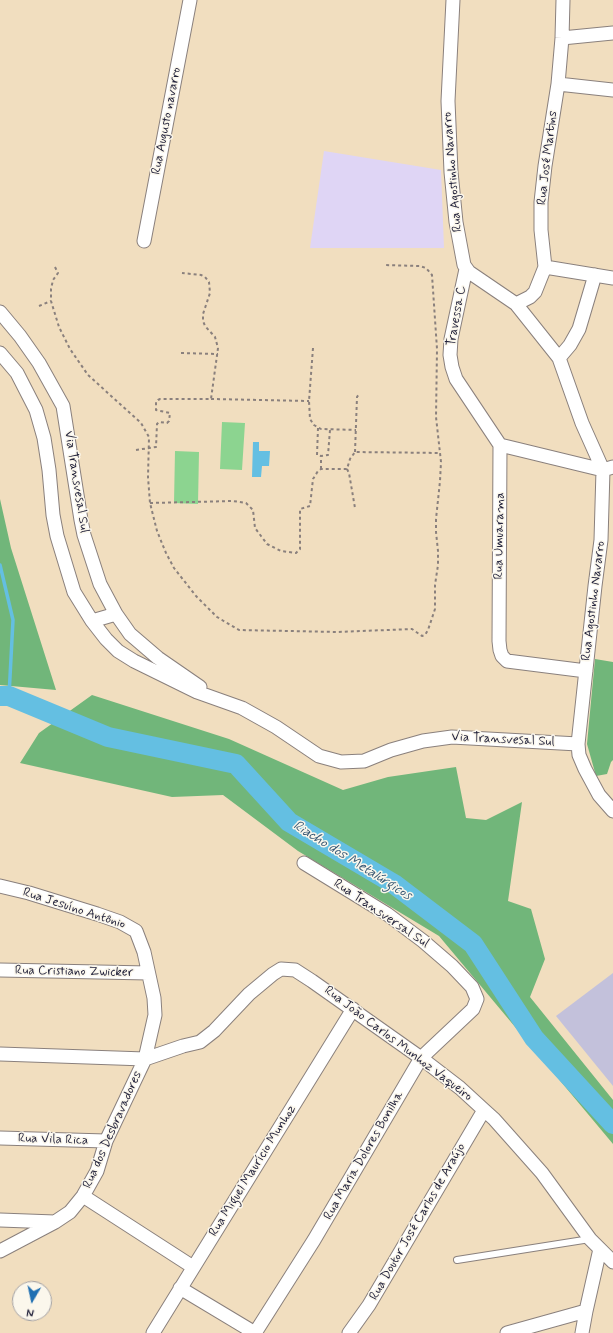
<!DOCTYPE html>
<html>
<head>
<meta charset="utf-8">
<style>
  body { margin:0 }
  #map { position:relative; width:613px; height:1333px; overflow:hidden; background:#f1debf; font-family:Mynerve,sans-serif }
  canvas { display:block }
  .north { position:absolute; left:12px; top:1281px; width:40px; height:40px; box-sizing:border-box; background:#fbf7ec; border:1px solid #a4a2a5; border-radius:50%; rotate:189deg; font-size:11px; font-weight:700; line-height:16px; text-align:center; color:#22223b }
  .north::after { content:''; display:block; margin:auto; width:14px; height:18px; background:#1f6fb2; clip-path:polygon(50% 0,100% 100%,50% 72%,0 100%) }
</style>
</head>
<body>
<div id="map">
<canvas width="613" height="1333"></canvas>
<div class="north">N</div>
</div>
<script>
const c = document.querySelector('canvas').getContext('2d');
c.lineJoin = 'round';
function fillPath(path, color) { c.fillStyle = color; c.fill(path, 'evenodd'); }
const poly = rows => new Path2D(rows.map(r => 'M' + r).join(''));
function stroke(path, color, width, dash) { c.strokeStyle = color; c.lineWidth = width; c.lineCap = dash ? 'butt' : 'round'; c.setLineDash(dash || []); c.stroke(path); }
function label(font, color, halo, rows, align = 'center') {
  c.font = font + ' Mynerve,sans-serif'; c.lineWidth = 3; c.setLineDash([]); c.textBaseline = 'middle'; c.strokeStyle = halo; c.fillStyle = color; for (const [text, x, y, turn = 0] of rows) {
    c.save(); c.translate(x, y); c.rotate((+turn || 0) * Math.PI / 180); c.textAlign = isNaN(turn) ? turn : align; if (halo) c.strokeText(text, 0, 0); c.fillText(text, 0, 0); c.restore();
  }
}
fillPath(poly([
  [324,151,441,170,444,248,310,248]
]), '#dfd5f5');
fillPath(poly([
  [613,973,613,1086,556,1016]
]), '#c3c1db');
fillPath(poly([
  [222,422,245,423,242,470,220,469],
  [175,451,199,452,198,504,174,503]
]), '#8cd490');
fillPath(poly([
  [0,499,11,548,56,690,0,685],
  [595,659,613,662,613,760,611,762,607,774,596,776,587,744],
  [92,695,229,739,343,790,388,777,456,767,466,818,486,820,522,802,508,901,531,909,545,959,530,997,613,1100,613,1144,439,936,298,851,223,795,172,797,20,763,39,733]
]), '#71b67a');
fillPath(poly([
  [253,442,259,442,259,451,270,451,269,466,262,466,261,477,252,477]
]), '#64bfe2');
stroke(poly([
  [0,565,13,620,9,696]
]), '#64bfe2', 3.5);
stroke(poly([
  [0,696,9,696,108,737,236,764,289,822,394,884,473,944,534,1038,613,1124]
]), '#64bfe2', 20);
const service = poly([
  [457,1260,590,1239]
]);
const minor = poly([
  [453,0,448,101,451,172,456,222,464,265,469,272,516,304,559,358,582,423,603,470,601,540,595,586,578,744,579,755,585,769,599,795,613,811],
  [562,38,613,33],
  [558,84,613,90],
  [144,241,190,0],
  [545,267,613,278],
  [466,269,451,339,450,355,452,367,456,379,500,445],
  [516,304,530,297,535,292,545,267,541,230,541,202,545,166,558,84,562,38,563,0],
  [0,312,20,336,39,363,63,406,81,520,84,535,100,584,116,614,130,634,158,658,200,687],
  [0,353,17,373,36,410,44,438,49,470,53,515,57,536,74,592,92,621,106,639,118,651,134,661,197,692,242,708,276,727,319,756,341,762,364,761,391,750,423,741,452,737,578,744],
  [559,358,570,345,579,329,595,275],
  [500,445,499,641,500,650,502,656,507,661,586,671],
  [500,445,603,470,613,467],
  [92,621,116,614],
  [0,886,29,893,97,914,120,922,136,931,144,952,154,998,155,1015,145,1059,106,1141,97,1171,83,1196,70,1212,55,1222,0,1251],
  [0,970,148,973],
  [0,1054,145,1059,183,1046,200,1042,214,1031,249,994,273,974,281,969,295,970,312,981,421,1058,460,1088,484,1110,494,1119,542,1173,590,1239,613,1262],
  [0,1138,106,1141],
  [83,1196,193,1267],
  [0,1220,55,1222],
  [180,1288,255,1333],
  [153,1333,353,1009],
  [255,1333,314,1240,421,1058,473,1009,477,999,472,987,452,966,423,941,387,914,304,863],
  [349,1333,369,1305,484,1110],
  [507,1333,586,1311],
  [582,1333,586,1311,600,1249]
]);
stroke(service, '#8a807d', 8);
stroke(minor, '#8a807d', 15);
stroke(poly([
  [55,267,58,273,53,280,51,289,51,301,59,327,70,349,88,375,141,423,149,437,148,477,150,503,157,531,166,553,174,568,196,596,217,617,239,630,337,632,412,629,422,636,425,635,428,630,435,609,435,585,438,565,438,551,436,532,436,519,440,481,441,462,436,417,437,349,432,275,426,268,420,266,384,265],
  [39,306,51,301],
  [313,348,309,401,310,419,314,425,321,429,356,430],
  [181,353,218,354],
  [211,399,309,401],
  [318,428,317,455,321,456],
  [136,450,156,447,157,424,159,422,167,423,169,421,170,413,156,410,156,402,158,400,160,399,211,399,218,348,215,337,205,326,203,321,203,314,210,293,209,282,205,277,201,275,182,273],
  [355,452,357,397,359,394],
  [321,469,321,456,328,455,330,430],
  [347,469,349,473,355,508],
  [150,503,233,501,246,503,253,510,255,528,267,544,281,551,296,553,300,549,300,509,310,506,313,479,318,471,321,469,347,469,350,459,355,452,440,453]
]), '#8a807d', 2, [3, 3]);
stroke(service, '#fff', 6);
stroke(minor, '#fff', 13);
label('13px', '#22223b', '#fbf7ec', [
  ["Rua Augusto navarro",167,121,-79],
  ["Rua José Martins",548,158,-83],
  ["Rua Agostinho Navarro",453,172,-95],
  ["Travessa C",457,316,-80],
  ["Via Transvesal Sul",76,482,81],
  ["Rua Umuarama",500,536,-89],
  ["Rua Agostinho Navarro",594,601,-83],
  ["Via Transvesal Sul",503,740,3],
  ["Rua Jesuíno Antônio",74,909,18],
  ["Rua Transversal Sul",381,914,34],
  ["Rua Cristiano Zwicker",74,972,1],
  ["Rua João Carlos Munhoz Vaqueiro",398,1044,37],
  ["Rua dos Desbravadores",113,1130,-66],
  ["Rua Vila Rica",53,1140,2],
  ["Rua Maria Dolores Bonilha",364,1156,-60],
  ["Rua Miguel Maurício Munhoz",253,1171,-58],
  ["Rua Doutor José Carlos de Araújo",418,1222,-60]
]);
label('italic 14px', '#395975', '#fbf7ec', [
  ["Riacho dos Metalúrgicos",352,861,32]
]);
</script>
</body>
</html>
